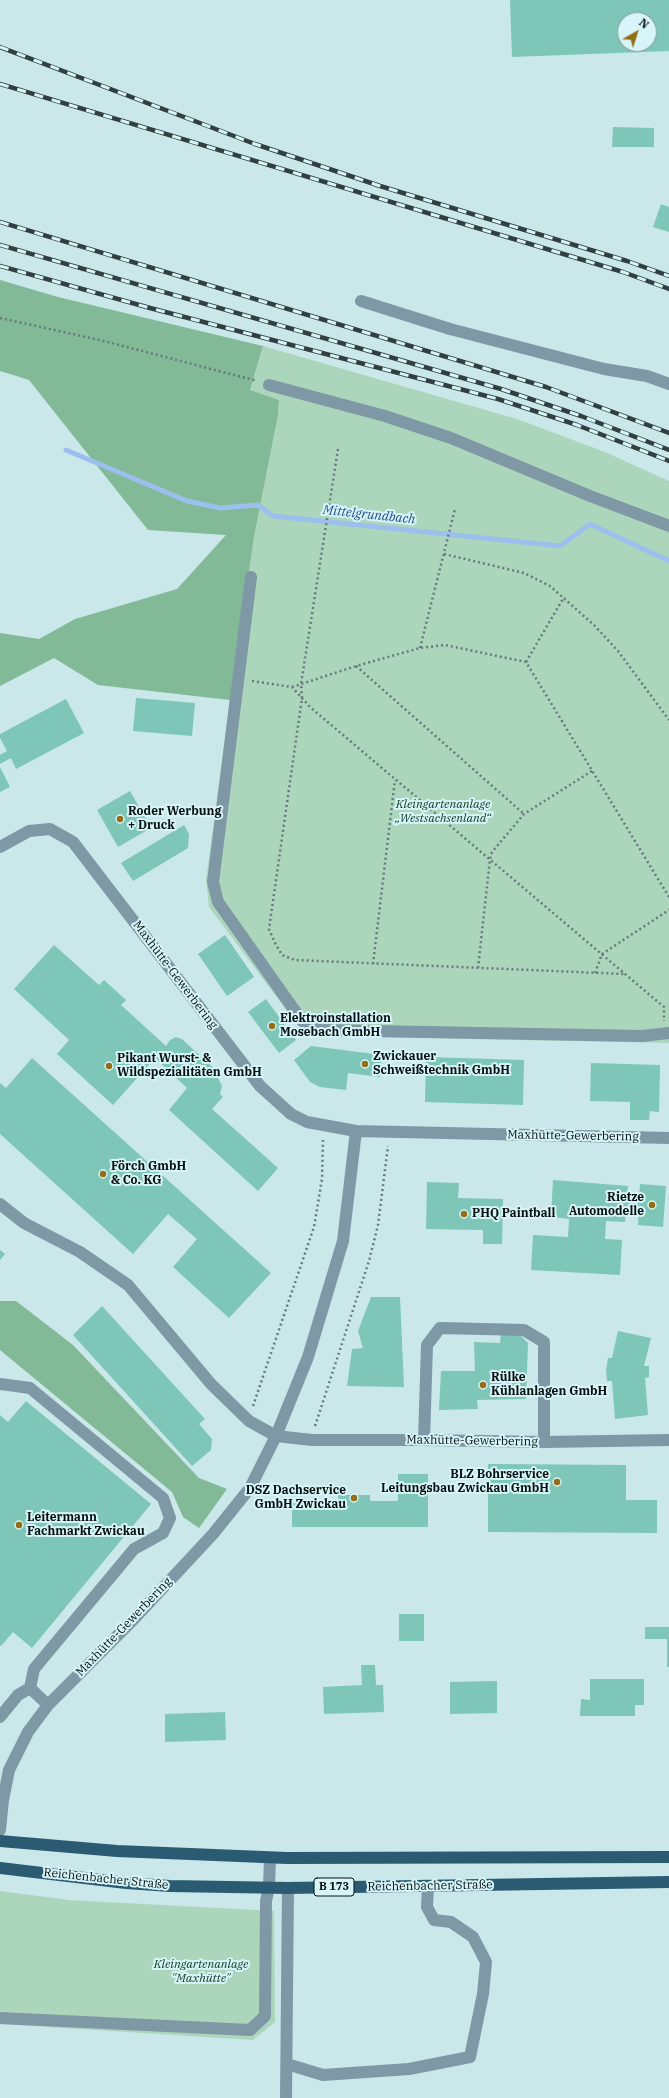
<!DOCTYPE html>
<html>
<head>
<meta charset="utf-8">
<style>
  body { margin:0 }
  #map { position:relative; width:669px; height:2098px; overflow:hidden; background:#cae7ea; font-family:"IBM Plex Serif",serif }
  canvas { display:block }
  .north { position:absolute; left:617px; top:12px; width:40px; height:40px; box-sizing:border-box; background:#d7f4f8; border:1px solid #83999c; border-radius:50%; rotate:39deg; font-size:11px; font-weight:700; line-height:16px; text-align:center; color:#061011 }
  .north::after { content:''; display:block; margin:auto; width:14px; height:18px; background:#946d16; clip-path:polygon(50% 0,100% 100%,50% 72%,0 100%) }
</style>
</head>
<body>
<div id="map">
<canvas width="669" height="2098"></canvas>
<div class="north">N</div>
</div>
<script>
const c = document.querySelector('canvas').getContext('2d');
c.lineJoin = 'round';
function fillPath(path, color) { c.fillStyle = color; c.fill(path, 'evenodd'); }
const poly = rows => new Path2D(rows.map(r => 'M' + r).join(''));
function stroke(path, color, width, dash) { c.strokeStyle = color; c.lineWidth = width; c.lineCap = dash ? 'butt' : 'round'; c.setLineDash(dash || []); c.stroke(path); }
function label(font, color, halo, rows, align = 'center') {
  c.font = font + ' "IBM Plex Serif",serif'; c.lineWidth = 4; c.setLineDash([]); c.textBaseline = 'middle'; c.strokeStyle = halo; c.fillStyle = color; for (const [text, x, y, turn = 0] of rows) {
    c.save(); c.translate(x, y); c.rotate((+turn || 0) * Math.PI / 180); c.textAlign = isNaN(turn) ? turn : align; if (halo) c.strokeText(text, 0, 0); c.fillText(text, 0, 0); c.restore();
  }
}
fillPath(poly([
  [263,346,517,419,605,452,669,481,669,1043,317,1036,296,1023,209,907,206,880,247,573,278,415,279,400,250,390],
  [0,1891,69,1900,274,1911,275,2022,253,2040,0,2024]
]), '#acd6bb');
fillPath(poly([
  [0,280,58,297,263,346,250,390,279,400,278,415,254,537,230,700,98,685,54,658,0,686,0,633,39,639,75,619,177,589,226,535,148,530,29,380,0,371],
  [0,1301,16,1301,73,1345,199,1478,227,1489,199,1528,183,1517,172,1492,0,1350]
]), '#82b997');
stroke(poly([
  [66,450,187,501,220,508,258,505,273,516,560,546,590,524,669,561]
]), '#9dbfed', 5);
fillPath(poly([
  [510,0,669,0,669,51,512,57],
  [625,20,649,20,649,44,625,44],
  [613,127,654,128,654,147,612,147],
  [661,204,669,207,669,232,653,227],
  [136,698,195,703,192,736,133,731],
  [66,699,84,733,16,769,11,758,0,764,0,755,7,751,0,738,0,734],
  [0,767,10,787,0,792],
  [130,791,151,828,118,847,97,810],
  [184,825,189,834,188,848,133,881,121,863],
  [225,935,254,977,227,996,198,954],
  [54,945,99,985,104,980,126,1000,121,1005,166,1046,170,1040,176,1037,182,1039,221,1075,218,1078,222,1086,220,1094,223,1097,212,1109,278,1168,258,1191,169,1110,187,1088,155,1058,113,1105,57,1054,69,1040,14,989],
  [266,999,296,1040,279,1053,248,1012],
  [311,1046,382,1055,380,1077,348,1073,346,1090,320,1087,310,1082,294,1060],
  [426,1057,524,1060,523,1105,425,1102],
  [32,1058,271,1273,229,1318,173,1267,197,1239,168,1214,133,1254,0,1134,0,1083,6,1088],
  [591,1063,660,1065,659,1112,650,1111,649,1120,630,1120,630,1102,590,1101],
  [553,1180,628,1186,627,1201,639,1201,640,1184,666,1186,663,1227,638,1225,639,1208,626,1207,625,1222,606,1221,605,1239,622,1240,620,1275,531,1270,533,1235,568,1237,569,1219,551,1217],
  [427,1182,459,1183,458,1198,503,1199,502,1244,483,1244,483,1230,426,1229],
  [0,1250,5,1254,0,1260],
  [371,1297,400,1297,404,1387,347,1386,352,1349,363,1348,358,1331],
  [102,1306,205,1419,199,1424,212,1439,211,1450,192,1466,73,1335],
  [618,1331,651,1338,644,1366,649,1366,649,1377,645,1378,648,1415,615,1419,612,1381,607,1381,606,1370,608,1358,612,1358],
  [501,1333,518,1333,528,1343,526,1399,477,1400,478,1409,439,1410,441,1371,475,1371,474,1342,500,1343],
  [26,1401,151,1504,32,1648,13,1632,1,1646,0,1645,0,1415,8,1422],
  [488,1464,626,1465,626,1500,657,1500,657,1533,488,1532],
  [398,1474,428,1474,428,1527,292,1527,292,1503,339,1503,338,1495,370,1495,370,1501,398,1501],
  [399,1614,424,1614,424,1641,399,1641],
  [645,1627,669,1627,669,1667,667,1667,667,1639,645,1639],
  [361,1665,375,1665,376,1685,383,1685,384,1712,324,1714,323,1687,362,1685],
  [590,1679,644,1679,644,1705,635,1705,635,1716,580,1716,581,1699,590,1700],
  [497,1681,497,1713,450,1714,450,1682],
  [225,1712,226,1740,165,1742,165,1714]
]), '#7dc6b8');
stroke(poly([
  [0,318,104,341,257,381],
  [338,449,301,684,302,698,269,929,275,943,282,955,295,960,624,974],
  [444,554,524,573,550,586,594,625,618,651,669,720],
  [420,648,455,509],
  [526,662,564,597],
  [356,666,524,814],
  [252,681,292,687,310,707,664,1007,664,1021],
  [292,687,356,666,420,648,445,645,526,662,669,897],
  [373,964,395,780],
  [478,968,490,859,492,852,524,814,592,771],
  [595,973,602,954,669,910],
  [253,1406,314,1227,322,1179,323,1140],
  [315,1426,369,1261,378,1225,388,1146]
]), '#66797b', 2.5, [2, 3]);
stroke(poly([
  [361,301,450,329,604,369,647,376,669,384],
  [269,385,385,416,451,438,590,496,669,526],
  [251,577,213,882,218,902,302,1021,320,1030,642,1036,669,1033],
  [0,847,29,831,50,829,73,842,260,1086,291,1114,307,1122,356,1131,669,1138],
  [0,1204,24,1223,80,1252,128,1285,211,1384,249,1421,276,1436,312,1440,424,1440,544,1442,669,1440],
  [0,1384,30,1388,163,1498,170,1518,163,1533,134,1549,34,1669,30,1688],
  [424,1440,427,1345,440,1328,524,1330,544,1342,544,1442],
  [0,1717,18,1695,30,1688,48,1705],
  [0,1830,3,1800,9,1770,28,1732,48,1705,134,1619,213,1534,250,1488,276,1436,308,1357,343,1241,356,1131],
  [0,2018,250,2030,265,2016,266,1901,269,1887,270,1858],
  [287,2064,323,2075,409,2069,470,2057,483,1994,486,1962,473,1937,451,1922,434,1920,427,1907,428,1886],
  [286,2098,288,1888]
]), '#7f98a5', 12);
stroke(poly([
  [0,1841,117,1851,287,1858,669,1857],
  [0,1868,126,1883,170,1886,288,1888,669,1882]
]), '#2b5b72', 12);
const rail = poly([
  [0,47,255,144,380,186,627,261,669,276],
  [0,84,623,272,669,289],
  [0,222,546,387,669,433],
  [0,245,501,389,581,416,669,450],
  [0,266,150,308,498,399,577,425,669,461]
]);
stroke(rail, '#313f40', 4.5);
stroke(rail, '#d7f4f8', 3, [9]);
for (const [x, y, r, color] of [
  [120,819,4,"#946d16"],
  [272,1026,4,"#946d16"],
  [365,1064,4,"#946d16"],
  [109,1066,4,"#946d16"],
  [103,1174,4,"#946d16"],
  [652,1205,4,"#946d16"],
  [464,1214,4,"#946d16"],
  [483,1385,4,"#946d16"],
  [557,1482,4,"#946d16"],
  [354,1498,4,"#946d16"],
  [19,1525,4,"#946d16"]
]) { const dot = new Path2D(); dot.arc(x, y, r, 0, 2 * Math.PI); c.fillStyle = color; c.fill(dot); stroke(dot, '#d7f4f8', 1.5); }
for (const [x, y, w] of [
  [334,1887,40]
]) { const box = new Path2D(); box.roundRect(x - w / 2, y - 9, w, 18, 3); c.fillStyle = '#d7f4f8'; c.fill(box); stroke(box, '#061011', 1); }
label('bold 11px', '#061011', null, [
  ["B 173",334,1887]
]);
label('italic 12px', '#144028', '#d7f4f8', [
  ["Kleingartenanlage",443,805],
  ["„Westsachsenland“",443,819],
  ["Kleingartenanlage",201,1965],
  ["\"Maxhütte\"",201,1979]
]);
label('bold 12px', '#061011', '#d7f4f8', [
  ["Roder Werbung",128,812],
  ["+ Druck",128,826],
  ["Elektroinstallation",280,1019],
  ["Mosebach GmbH",280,1033],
  ["Zwickauer",373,1057],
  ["Schweißtechnik GmbH",373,1071],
  ["Pikant Wurst- &",117,1059],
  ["Wildspezialitäten GmbH",117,1073],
  ["Förch GmbH",111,1167],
  ["& Co. KG",111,1181],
  ["Rietze",644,1198,"right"],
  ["Automodelle",644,1212,"right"],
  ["PHQ Paintball",472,1214],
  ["Rülke",491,1378],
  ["Kühlanlagen GmbH",491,1392],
  ["BLZ Bohrservice",549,1475,"right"],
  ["Leitungsbau Zwickau GmbH",549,1489,"right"],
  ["DSZ Dachservice",346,1491,"right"],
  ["GmbH Zwickau",346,1505,"right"],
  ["Leitermann",27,1518],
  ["Fachmarkt Zwickau",27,1532]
], 'left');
label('12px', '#061011', '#d7f4f8', [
  ["Maxhütte-Gewerbering",175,975,53],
  ["Maxhütte-Gewerbering",573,1136,1],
  ["Maxhütte-Gewerbering",472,1441,1],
  ["Maxhütte-Gewerbering",124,1627,-46],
  ["Reichenbacher Straße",106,1879,6],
  ["Reichenbacher Straße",430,1886,-1]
]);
label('italic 13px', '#245088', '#d7f4f8', [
  ["Mittelgrundbach",369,515,6]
]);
</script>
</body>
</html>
